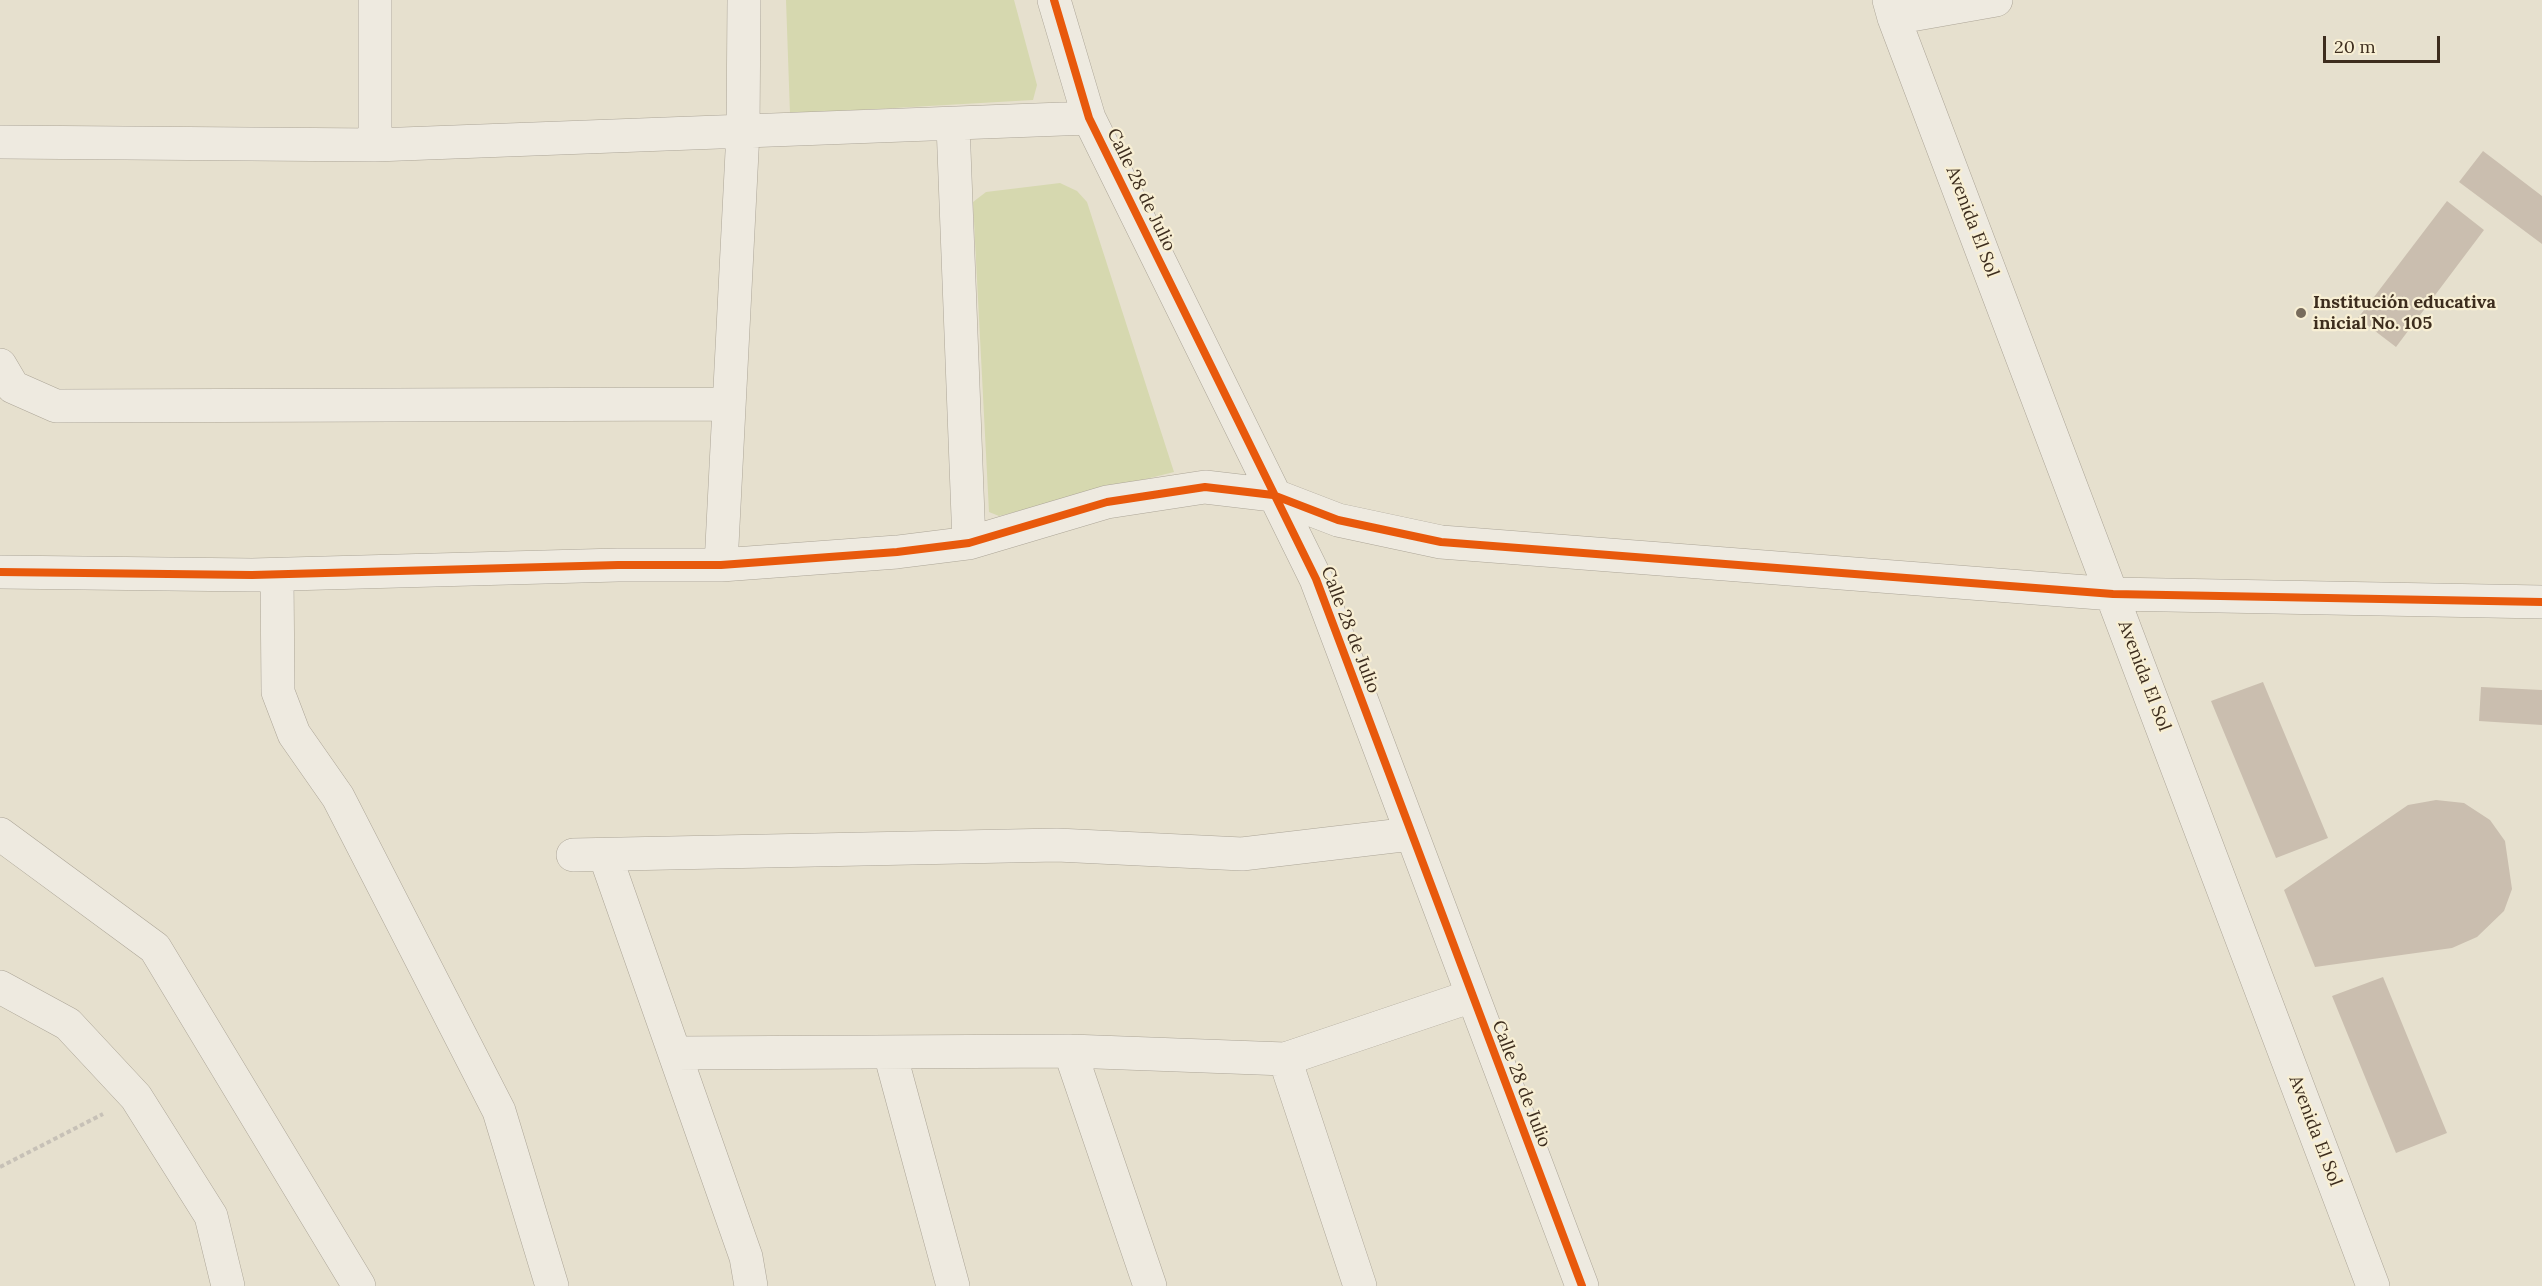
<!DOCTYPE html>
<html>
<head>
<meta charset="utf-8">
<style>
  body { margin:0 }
  #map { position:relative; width:2542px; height:1286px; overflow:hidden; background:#e6e0ce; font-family:Lora,serif }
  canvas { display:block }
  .scale { position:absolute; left:2323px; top:36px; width:117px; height:27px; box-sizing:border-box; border:3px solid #3d2d1e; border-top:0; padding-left:8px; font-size:18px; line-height:21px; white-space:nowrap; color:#3d2d1e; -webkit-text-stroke:4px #f8efd4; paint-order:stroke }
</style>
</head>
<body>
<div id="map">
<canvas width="2542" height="1286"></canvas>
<div class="scale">20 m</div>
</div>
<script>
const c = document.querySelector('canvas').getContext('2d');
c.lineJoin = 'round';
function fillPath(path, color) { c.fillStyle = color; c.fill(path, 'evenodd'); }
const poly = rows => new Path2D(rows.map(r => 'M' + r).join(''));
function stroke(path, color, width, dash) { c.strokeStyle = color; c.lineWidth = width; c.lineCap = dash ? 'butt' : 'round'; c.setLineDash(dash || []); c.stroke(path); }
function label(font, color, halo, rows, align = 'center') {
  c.font = font + ' Lora,serif'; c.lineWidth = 4.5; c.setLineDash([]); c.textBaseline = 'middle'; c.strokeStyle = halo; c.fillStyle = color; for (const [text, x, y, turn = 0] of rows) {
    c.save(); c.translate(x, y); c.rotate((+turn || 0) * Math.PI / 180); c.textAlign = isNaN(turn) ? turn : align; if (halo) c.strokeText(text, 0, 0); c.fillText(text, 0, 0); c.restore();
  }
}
fillPath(poly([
  [786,0,1014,0,1037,85,1033,100,790,114],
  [1060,183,1077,191,1087,202,1174,472,999,516,989,512,973,202,986,192]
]), '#d6d8af');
fillPath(poly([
  [2483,151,2542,196,2542,244,2459,182],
  [2447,201,2484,230,2396,347,2358,318],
  [2263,682,2328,838,2276,858,2211,701],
  [2481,687,2542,690,2542,725,2479,721],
  [2436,800,2464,803,2490,820,2505,841,2512,889,2504,911,2477,937,2452,948,2315,967,2284,890,2408,805],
  [2383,977,2447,1133,2396,1153,2332,996]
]), '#cabeaf');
const minor = poly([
  [375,0,375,145],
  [1054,0,1089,118,1316,579,1582,1286],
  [1889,0,1894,18,2373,1286],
  [1894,18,1996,0],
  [953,124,969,543],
  [0,142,375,145,1089,118],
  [0,365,13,387,56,406,729,404],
  [721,565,743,132,744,0],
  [0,572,252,575,618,565,721,565,897,552,969,543,1107,502,1205,487,1273,495,1338,520,1441,542,2113,594,2542,602],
  [277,575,278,692,294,734,338,797,499,1111,552,1286],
  [0,834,155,948,359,1286],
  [573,855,1057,845,1242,854,1411,834],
  [605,855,746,1257,751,1286],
  [0,987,68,1024,136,1097,211,1216,228,1286],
  [1070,1051,1150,1286],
  [675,1053,1070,1051,1285,1059,1472,996],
  [890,1053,953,1286],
  [1285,1059,1360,1286]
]);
stroke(minor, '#aca597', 34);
stroke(poly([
  [0,1167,103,1114]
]), '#c7c1b7', 4, [4.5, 3]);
stroke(minor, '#eeeae0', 33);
stroke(poly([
  [1054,0,1089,118,1316,579,1582,1286],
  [0,572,252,575,618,565,721,565,897,552,969,543,1107,502,1205,487,1273,495,1338,520,1441,542,2113,594,2542,602]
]), '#e8590c', 8);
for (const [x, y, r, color] of [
  [2301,313,6,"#786c5c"]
]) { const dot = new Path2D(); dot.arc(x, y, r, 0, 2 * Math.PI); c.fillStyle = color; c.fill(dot); stroke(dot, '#f8efd4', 2); }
label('18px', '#3d2d1e', '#f8efd4', [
  ["Calle 28 de Julio",1141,190,64],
  ["Avenida El Sol",1972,222,69],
  ["Calle 28 de Julio",1350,630,69],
  ["Avenida El Sol",2144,676,69],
  ["Calle 28 de Julio",1521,1084,69],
  ["Avenida El Sol",2315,1131,69]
]);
label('bold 18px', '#3d2d1e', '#f8efd4', [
  ["Institución educativa",2313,303],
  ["inicial No. 105",2313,324]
], 'left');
</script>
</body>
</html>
